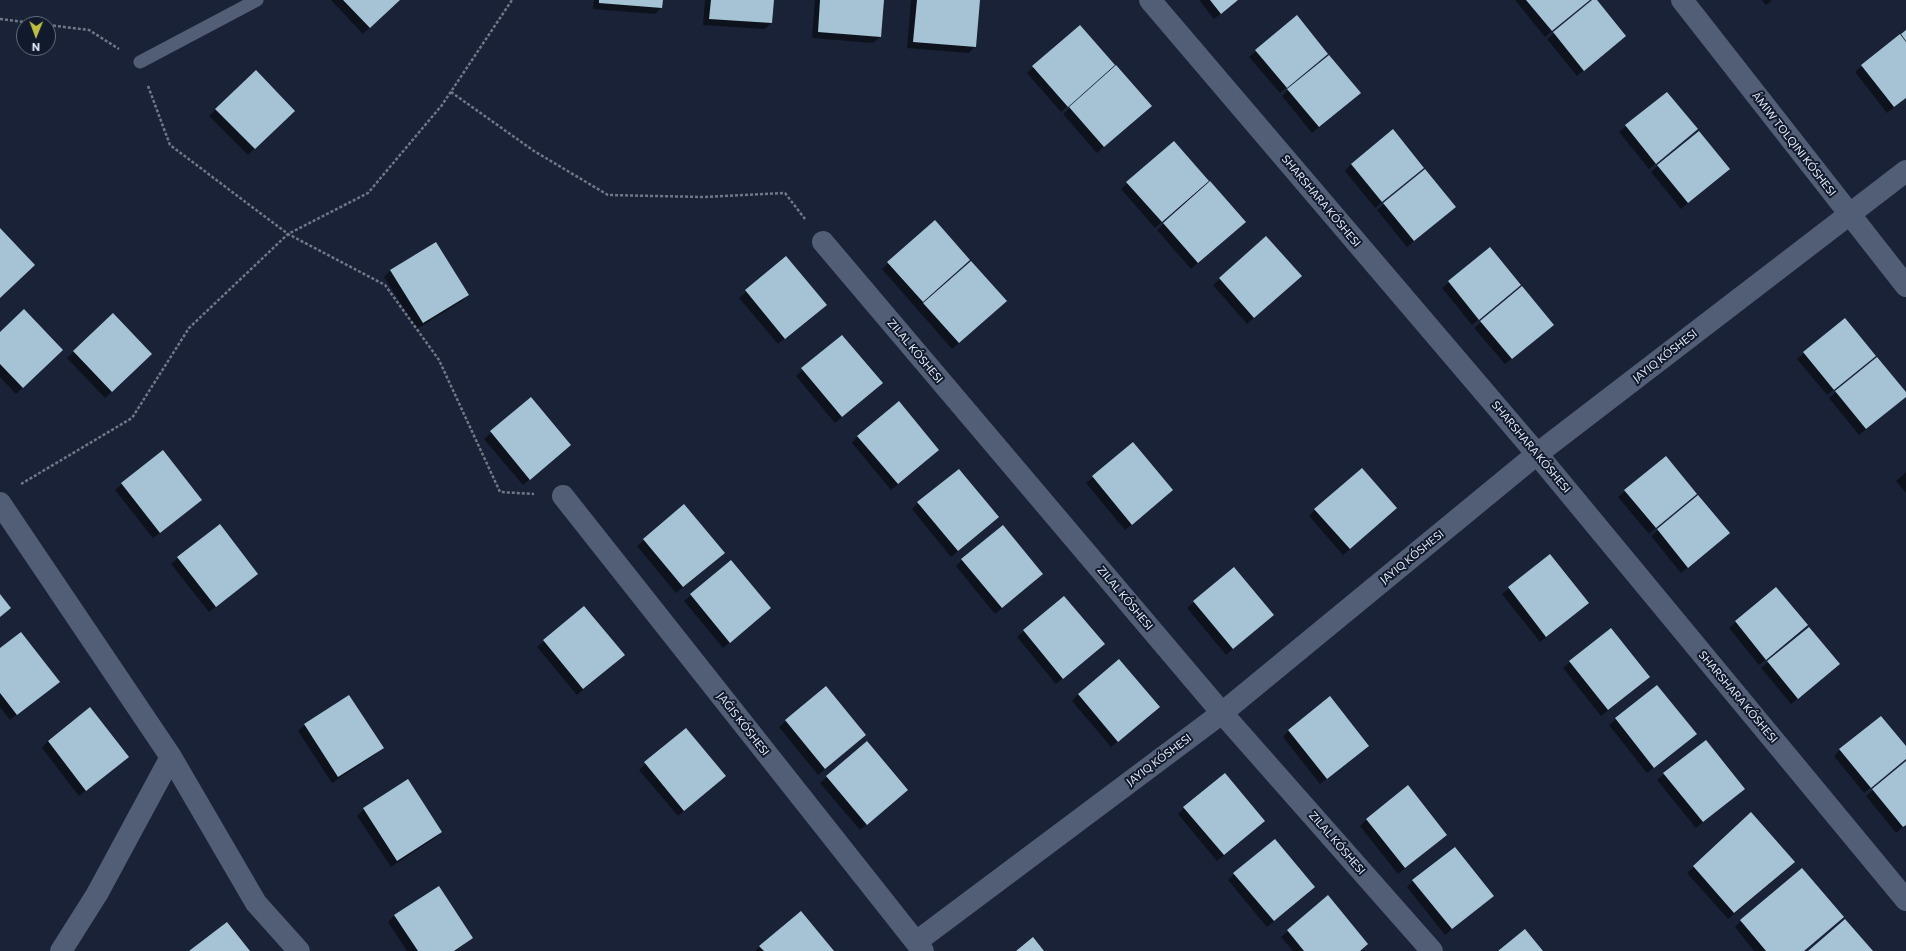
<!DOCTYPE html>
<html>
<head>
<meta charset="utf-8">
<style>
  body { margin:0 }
  #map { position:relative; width:1906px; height:951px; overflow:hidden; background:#1a2237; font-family:Commissioner,sans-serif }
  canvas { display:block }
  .north { position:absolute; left:16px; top:16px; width:40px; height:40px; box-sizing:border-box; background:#11192d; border:1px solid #656d7e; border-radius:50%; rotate:181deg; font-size:11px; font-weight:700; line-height:16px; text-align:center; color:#e3eaf8 }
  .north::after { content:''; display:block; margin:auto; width:14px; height:18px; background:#bebf42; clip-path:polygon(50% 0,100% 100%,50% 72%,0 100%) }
</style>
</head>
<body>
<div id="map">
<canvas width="1906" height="951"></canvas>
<div class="north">N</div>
</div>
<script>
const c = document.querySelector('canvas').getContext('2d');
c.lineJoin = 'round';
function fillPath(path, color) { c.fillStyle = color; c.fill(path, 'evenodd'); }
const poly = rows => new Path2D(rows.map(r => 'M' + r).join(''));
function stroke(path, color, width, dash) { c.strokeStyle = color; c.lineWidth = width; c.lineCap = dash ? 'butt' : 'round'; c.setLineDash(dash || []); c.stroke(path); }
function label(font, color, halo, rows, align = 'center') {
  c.font = font + ' Commissioner,sans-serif'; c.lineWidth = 4; c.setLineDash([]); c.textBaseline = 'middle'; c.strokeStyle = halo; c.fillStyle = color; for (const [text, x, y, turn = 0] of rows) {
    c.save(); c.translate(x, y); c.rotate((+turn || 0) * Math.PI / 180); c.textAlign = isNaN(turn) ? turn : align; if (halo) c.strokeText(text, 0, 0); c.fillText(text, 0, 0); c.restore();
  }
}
fillPath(poly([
  [331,0,399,0,363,34],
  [594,0,662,0,661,8,655,14,593,9],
  [705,0,773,0,771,23,765,29,703,25],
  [815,0,883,0,880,37,873,43,812,38],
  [911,0,979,0,975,46,969,53,907,48],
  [1199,0,1238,0,1214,19],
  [1515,0,1590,0,1545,37],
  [1594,0,1625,36,1577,76,1547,39],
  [1762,0,1772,0,1766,5],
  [1080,26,1150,106,1097,153,1063,114,1083,96,1081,94,1061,112,1027,73],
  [1906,31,1906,98,1887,113,1855,72],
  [1256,51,1320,60,1280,93,1249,57],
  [1288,90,1353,99,1312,133,1282,96],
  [1667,93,1697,129,1649,169,1619,132],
  [216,109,293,111,248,155,209,116],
  [1174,142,1244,222,1191,269,1157,230,1177,211,1176,210,1155,228,1121,189],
  [1351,164,1416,174,1375,208,1345,171],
  [1658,166,1729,169,1681,209,1651,172],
  [1425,170,1455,207,1407,247,1377,210],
  [1266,238,1294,282,1247,324,1213,285],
  [1490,249,1520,285,1472,325,1442,288],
  [786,258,826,305,778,344,739,298],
  [969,260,949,279,999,308,952,349,882,269,888,263],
  [391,270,468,295,462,301,417,329,384,277],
  [113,314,144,361,105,398,67,358],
  [1845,319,1868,362,1827,395,1797,359],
  [1481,322,1546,331,1505,364,1474,328],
  [0,333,56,356,16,394,0,377],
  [842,336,875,389,835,423,796,376],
  [1836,392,1906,394,1906,396,1859,435,1829,398],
  [531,399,570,445,523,485,484,439],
  [858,436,932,456,891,490,852,443],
  [1133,443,1172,490,1125,530,1086,483],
  [1666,457,1696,494,1649,534,1618,497],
  [1906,472,1906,493,1896,481],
  [122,484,201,500,153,538,115,490],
  [1698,496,1728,533,1681,573,1651,536],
  [918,503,998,517,951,557,912,509],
  [684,506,717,559,676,593,637,546],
  [1315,510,1390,514,1343,555,1309,516],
  [1549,556,1588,603,1540,642,1502,594],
  [178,558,257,574,209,612,171,564],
  [962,560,1036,580,995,614,956,566],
  [731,562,770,608,723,648,684,601],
  [1234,568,1273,615,1226,655,1187,608],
  [1776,588,1806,625,1759,665,1729,628],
  [1064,597,1097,651,1056,684,1017,637],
  [584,607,617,661,577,695,537,647],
  [1809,628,1839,664,1791,704,1761,668],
  [1611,629,1649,677,1601,716,1563,668],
  [0,650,58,682,10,720,0,707],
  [1657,686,1695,734,1647,773,1609,725],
  [826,688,859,741,818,775,779,727],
  [1078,694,1152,714,1111,747,1072,701],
  [305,725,382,748,376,754,332,783,298,731],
  [685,729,718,783,678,816,639,770],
  [1289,730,1368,746,1320,784,1283,737],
  [48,741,127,757,79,796,42,748],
  [1906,747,1906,759,1864,793,1834,756,1840,750],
  [1906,762,1906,825,1896,833,1866,796],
  [1664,774,1737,795,1696,828,1657,780],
  [827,777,900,797,860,830,820,783],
  [408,781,441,832,435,838,391,867,357,816,364,809],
  [1184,808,1258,827,1217,861,1178,814],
  [1751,814,1788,868,1728,919,1687,873],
  [1367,819,1446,835,1398,874,1360,826],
  [1234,874,1308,893,1267,927,1228,880],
  [1413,881,1492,896,1445,935,1407,887],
  [394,916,472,938,456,951,407,951,388,922],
  [1741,921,1804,951,1754,951,1735,927],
  [1288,931,1367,944,1360,951,1293,951,1281,937],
  [760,946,833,951,755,951]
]), '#0007');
fillPath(poly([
  [343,0,400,0,370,28],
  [599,0,663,0,662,8,599,3],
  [711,0,774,0,772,23,709,19],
  [820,0,884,0,881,37,818,32],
  [917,0,980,0,976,47,913,42],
  [1210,0,1238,0,1221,14],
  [1526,0,1590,0,1552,31],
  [1592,0,1597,0,1626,36,1584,71,1553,32],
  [1297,15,1328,54,1287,88,1255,50],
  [1080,25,1115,65,1068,107,1032,66],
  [1906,30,1906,41,1901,34],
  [1900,34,1906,42,1906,98,1894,107,1861,65],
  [1329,55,1361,93,1319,127,1287,89],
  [1116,65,1152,106,1104,147,1069,107],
  [256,70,295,111,255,149,215,109],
  [1667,92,1698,129,1656,164,1625,125],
  [1393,129,1424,168,1382,202,1351,164],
  [1699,131,1730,169,1688,203,1657,165],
  [1174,141,1209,181,1162,222,1126,182],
  [1425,169,1456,207,1414,241,1383,203],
  [1210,181,1246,222,1198,263,1163,223],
  [935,220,970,260,923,302,887,262],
  [0,228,35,265,0,298],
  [1266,236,1302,276,1254,318,1219,278],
  [436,242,469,295,423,323,390,270],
  [1490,247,1521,285,1479,320,1448,281],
  [786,256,827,305,785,339,745,290],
  [971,261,1007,301,959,343,923,303],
  [1522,286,1554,325,1512,359,1480,321],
  [24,309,63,350,23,388,0,364,0,332],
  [113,313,152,354,112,392,73,351],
  [1845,318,1876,356,1834,390,1803,352],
  [842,335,883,383,842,417,801,368],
  [1877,357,1906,392,1906,397,1866,429,1835,391],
  [531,397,571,445,530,480,490,431],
  [899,401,939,450,898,484,857,436],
  [1133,442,1173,490,1132,525,1092,476],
  [163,450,202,500,160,533,121,483],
  [1666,456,1697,494,1656,528,1624,490],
  [1362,468,1397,508,1350,549,1314,509],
  [959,469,999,517,958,551,917,502],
  [1698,495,1730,533,1688,568,1657,529],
  [684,504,725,553,683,587,643,539],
  [220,524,258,574,216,607,177,557],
  [1003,525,1043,574,1002,608,961,559],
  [1550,554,1589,603,1546,637,1508,587],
  [731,560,771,608,730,643,690,594],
  [1234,567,1274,615,1233,649,1193,601],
  [1776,587,1808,625,1766,660,1735,621],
  [0,594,11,608,0,617],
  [1064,596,1105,644,1063,679,1023,630],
  [584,606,625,655,583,689,543,640],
  [1809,627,1840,664,1798,699,1767,661],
  [1611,628,1650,677,1608,710,1569,661],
  [21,632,60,682,17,715,0,693,0,648],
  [1119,659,1160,707,1118,742,1078,694],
  [1657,685,1697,734,1654,768,1615,718],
  [826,686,866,735,825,769,785,720],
  [349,695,384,748,338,777,304,724],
  [1330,696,1369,746,1327,779,1288,730],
  [90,707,129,757,86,791,48,741],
  [1881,716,1906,746,1906,759,1871,788,1839,749],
  [686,728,726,776,684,811,644,762],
  [1706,740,1745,789,1703,822,1663,773],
  [867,741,908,790,867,825,826,776],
  [1906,761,1906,825,1903,827,1872,789],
  [1225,773,1265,821,1224,855,1183,807],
  [408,779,442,832,397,861,363,808],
  [1408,785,1447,835,1405,868,1366,819],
  [1751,812,1795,862,1734,913,1693,866],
  [1275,839,1315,887,1274,921,1233,873],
  [1455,847,1494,896,1452,929,1412,880],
  [1802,868,1844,917,1804,951,1766,951,1740,920],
  [439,886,473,938,454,951,418,951,394,915],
  [1328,895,1368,944,1360,951,1304,951,1287,930],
  [801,911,834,951,764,951,759,946],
  [1845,919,1873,951,1808,951],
  [227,922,250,951,189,951],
  [1525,929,1543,951,1498,951],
  [1033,937,1044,951,1016,951]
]), '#a5c3d5');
stroke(poly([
  [0,19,41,24],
  [48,25,89,30,119,49],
  [148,86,170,145,288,234,385,285,439,360,500,492,534,494],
  [451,92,534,151,608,195,704,197,785,193,805,219],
  [21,484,132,418,189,328,288,234,368,193,442,105,512,0]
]), '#6f7789', 2.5, [3, 2]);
stroke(poly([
  [140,62,257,0]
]), '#525d76', 13);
stroke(poly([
  [1150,0,1537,454,1906,900],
  [1682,0,1906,286],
  [823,242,1222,713,1432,951],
  [563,496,923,951],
  [0,503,171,757,256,903,299,951],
  [916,942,1222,713,1537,454,1906,171],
  [61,951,97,894,171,757]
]), '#525d76', 22);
label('11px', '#e3eaf8', '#11192d', [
  ["ÁMIW TOLQINI KÓSHESI",1794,144,52],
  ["SHARSHARA KÓSHESI",1321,201,50],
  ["ZILAL KÓSHESI",915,351,50],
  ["JAYIQ KÓSHESI",1665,356,-38],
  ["SHARSHARA KÓSHESI",1531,447,50],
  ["JAYIQ KÓSHESI",1412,557,-39],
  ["ZILAL KÓSHESI",1125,598,50],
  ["SHARSHARA KÓSHESI",1738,697,50],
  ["JAǴIS KÓSHESI",743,724,52],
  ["JAYIQ KÓSHESI",1159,760,-37],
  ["ZILAL KÓSHESI",1337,843,49]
]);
</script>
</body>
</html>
